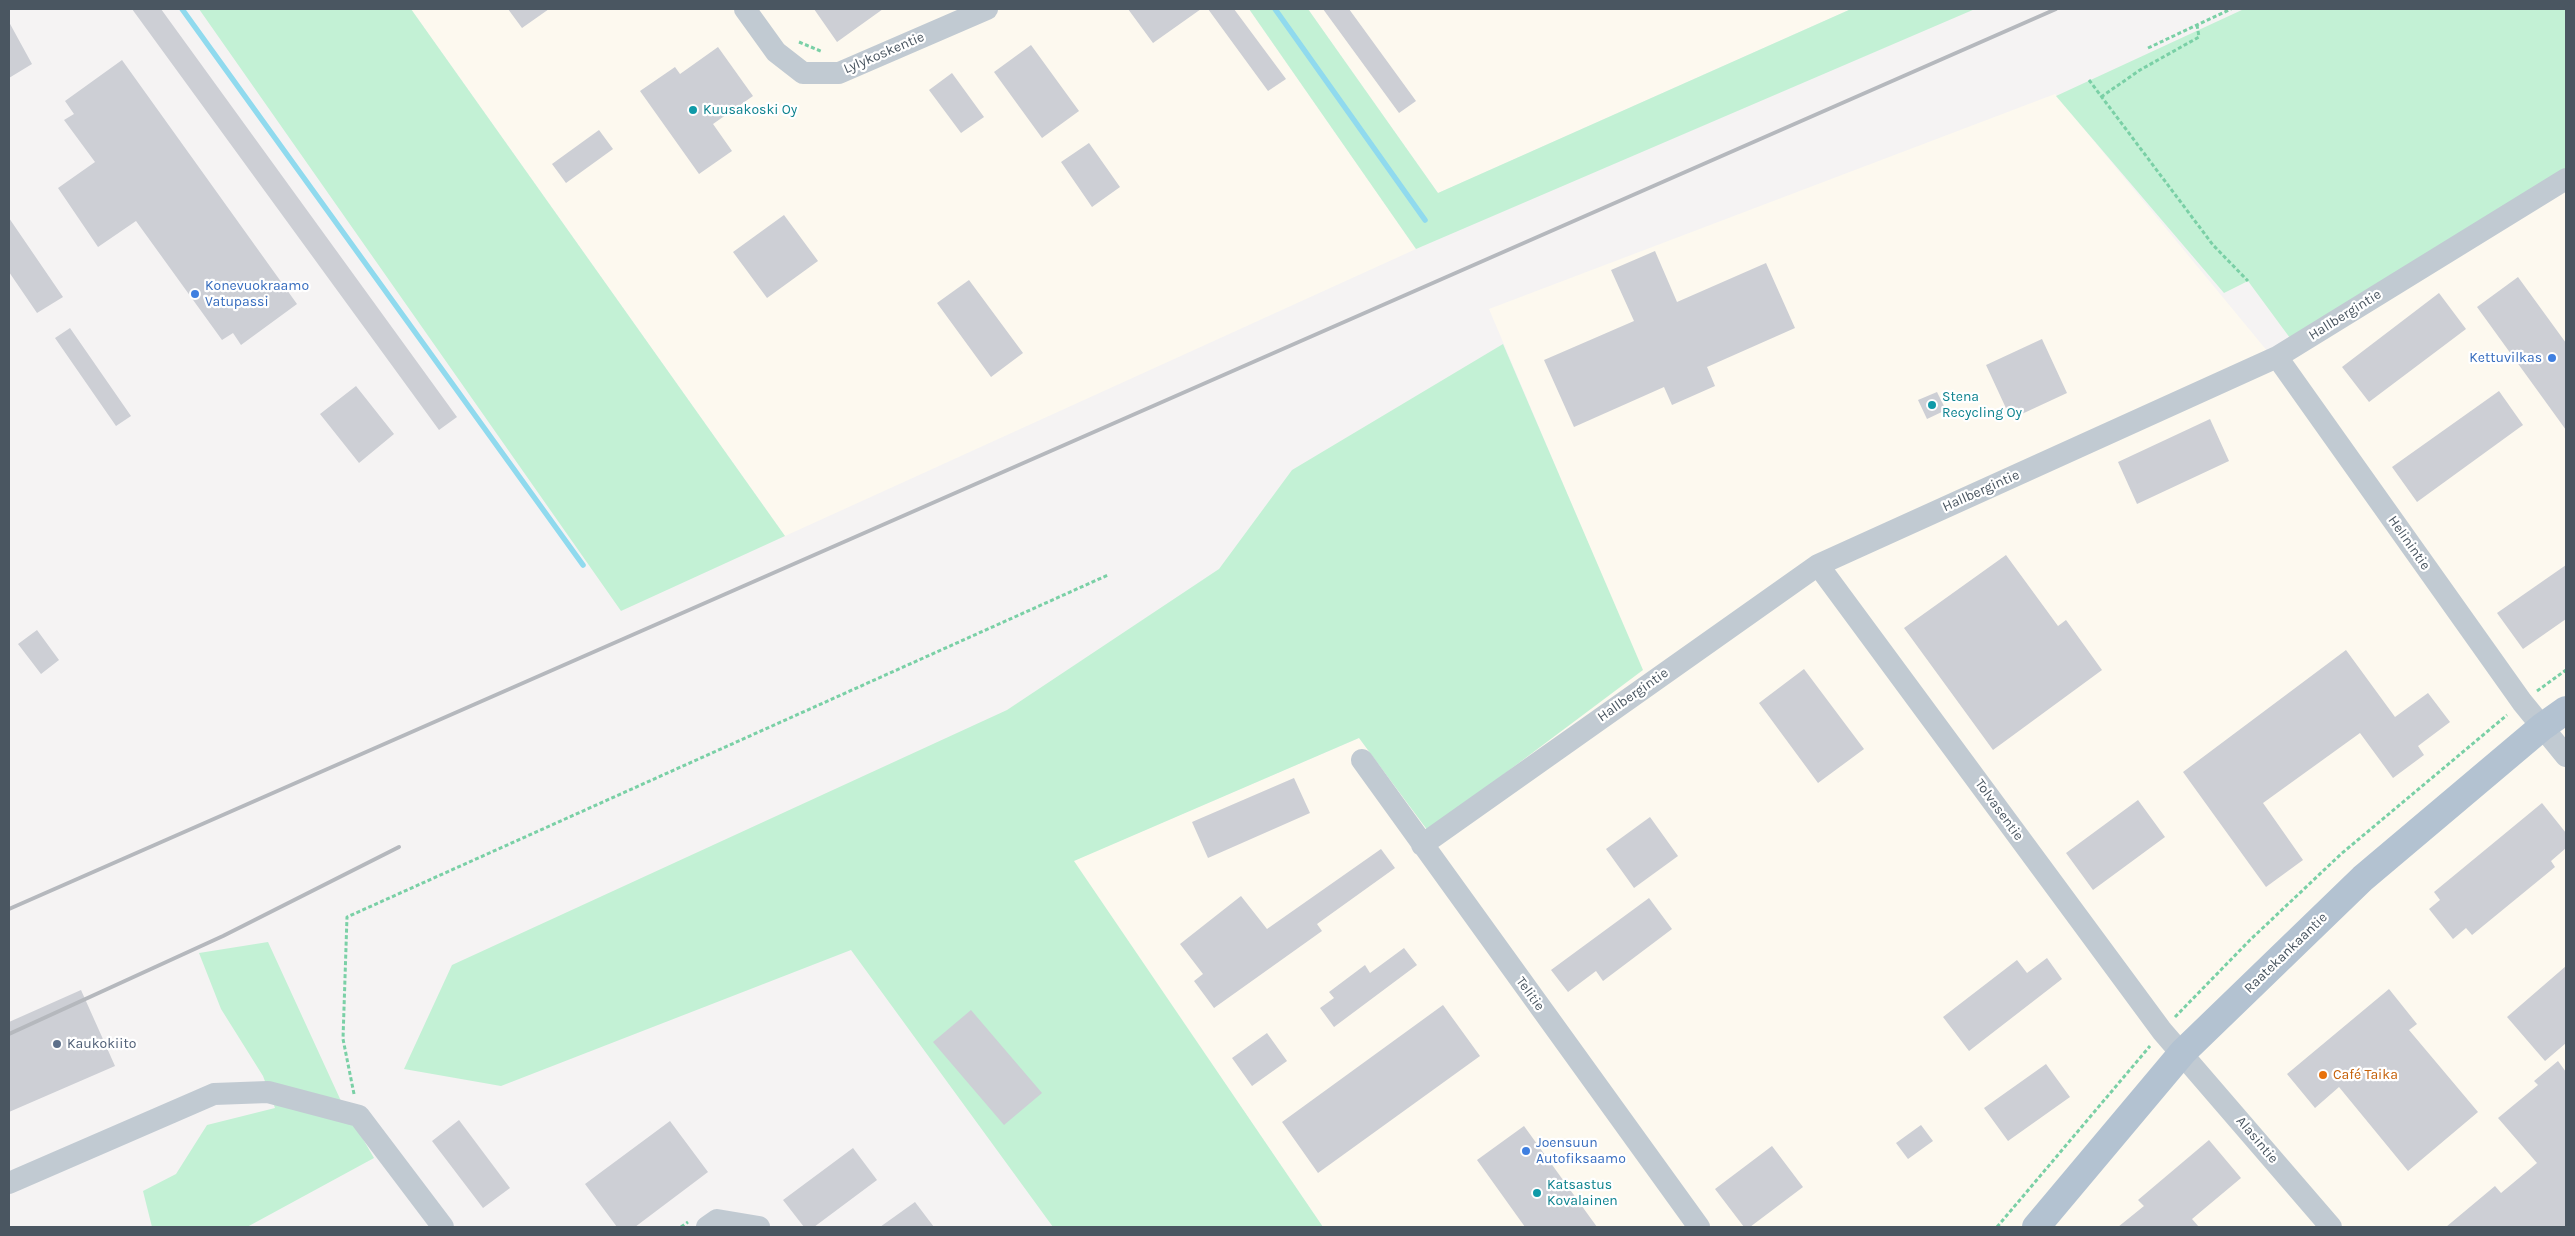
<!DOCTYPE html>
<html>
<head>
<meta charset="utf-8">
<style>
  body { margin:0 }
  #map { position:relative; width:2575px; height:1236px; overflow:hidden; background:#f5f3f3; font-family:Karla,sans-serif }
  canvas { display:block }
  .frame { position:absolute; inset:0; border:10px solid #4a5661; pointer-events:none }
</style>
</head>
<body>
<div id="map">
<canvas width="2575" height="1236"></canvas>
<div class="frame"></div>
</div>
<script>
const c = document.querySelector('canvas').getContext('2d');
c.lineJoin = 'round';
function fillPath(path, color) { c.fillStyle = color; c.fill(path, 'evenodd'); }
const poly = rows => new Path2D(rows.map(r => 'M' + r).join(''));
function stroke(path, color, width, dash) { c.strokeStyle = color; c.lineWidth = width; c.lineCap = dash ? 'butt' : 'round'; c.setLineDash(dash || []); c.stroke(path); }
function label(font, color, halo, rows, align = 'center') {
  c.font = font + ' Karla,sans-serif'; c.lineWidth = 4.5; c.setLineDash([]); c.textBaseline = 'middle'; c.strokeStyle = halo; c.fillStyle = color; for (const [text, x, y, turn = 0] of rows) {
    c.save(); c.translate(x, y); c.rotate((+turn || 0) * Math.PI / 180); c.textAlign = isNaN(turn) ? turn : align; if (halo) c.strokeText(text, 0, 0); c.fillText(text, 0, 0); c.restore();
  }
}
fillPath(poly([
  [411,9,1249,9,1416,249,785,536],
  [1308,9,1851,9,1438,193],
  [2055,94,2268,352,2566,172,2566,1227,1323,1227,1073,861,1359,738,1428,831,1642,670,1489,309]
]), '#fdf9ef');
fillPath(poly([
  [199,9,411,9,785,536,621,611],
  [1249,9,1308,9,1438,193,1851,9,1975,9,1416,249],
  [2244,9,2566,9,2566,172,2290,338,2248,281,2224,293,2056,96],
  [1503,344,1643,670,1428,831,1359,738,1074,861,1323,1227,1053,1227,851,950,501,1086,404,1069,452,965,1007,710,1219,569,1292,470],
  [268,942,341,1101,374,1158,247,1227,152,1227,143,1191,176,1174,207,1125,275,1108,263,1076,221,1009,199,953]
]), '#c3f1d5');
stroke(poly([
  [182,9,583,565],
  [1275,9,1425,220]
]), '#90daee', 5.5);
fillPath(poly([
  [132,9,161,9,457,417,439,430],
  [508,9,549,9,522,28],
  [814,9,883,9,837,42],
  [1128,9,1201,9,1153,43],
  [1208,9,1234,9,1286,79,1268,91],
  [1323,9,1349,9,1416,101,1399,113],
  [9,22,32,64,9,78],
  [1031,45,1079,111,1042,138,994,72],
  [718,47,753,96,713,124,732,151,699,174,640,91,675,67,680,74],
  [122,60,297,304,241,345,233,333,222,340,136,221,98,247,58,188,95,162,64,120,74,114,65,101],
  [952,73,984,117,961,133,929,90],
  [599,130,613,149,566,183,552,164],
  [1089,143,1120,187,1092,207,1061,162],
  [784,215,818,261,767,298,733,252],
  [9,218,63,297,37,313,9,272],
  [1655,251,1677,302,1766,263,1795,328,1707,367,1715,386,1672,405,1664,387,1574,427,1544,360,1634,321,1611,270],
  [2518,277,2566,343,2566,430,2477,307],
  [969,280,1023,353,991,377,937,303],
  [2439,293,2466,329,2369,402,2342,367],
  [70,328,131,416,116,426,55,338],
  [2042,339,2067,393,2011,419,1986,365],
  [356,386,394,434,359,463,320,414],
  [2499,391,2523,425,2417,502,2392,467],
  [1937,392,1946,410,1927,419,1918,400],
  [2210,419,2229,461,2137,504,2118,462],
  [2006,555,2058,626,2066,620,2102,670,1993,750,1904,628],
  [2566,565,2566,619,2523,649,2497,613],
  [37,630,59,660,41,674,18,644],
  [2346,650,2395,717,2428,693,2450,722,2418,746,2424,755,2393,778,2360,733,2263,803,2303,860,2266,887,2183,772],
  [1804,669,1864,749,1818,783,1759,703],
  [1294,778,1310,813,1208,858,1192,822],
  [2138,800,2165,837,2093,890,2066,853],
  [2542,803,2566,833,2566,848,2551,861,2555,867,2472,935,2466,928,2453,939,2429,909,2440,900,2434,892],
  [1650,817,1678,856,1634,888,1606,849],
  [1381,849,1395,868,1317,924,1322,931,1214,1008,1194,981,1203,974,1180,944,1241,896,1267,929],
  [1649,898,1672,929,1603,981,1596,971,1568,992,1551,970],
  [1404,948,1417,965,1334,1027,1320,1008,1334,998,1329,992,1365,965,1370,973],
  [2047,958,2062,979,1969,1051,1943,1017,2017,960,2027,973],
  [2566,966,2566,1043,2545,1061,2507,1017],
  [2389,989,2417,1024,2409,1030,2478,1112,2408,1171,2339,1087,2315,1108,2287,1074],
  [81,990,115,1066,9,1112,9,1022],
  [1443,1005,1480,1056,1318,1173,1282,1122],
  [971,1010,1042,1093,1004,1125,933,1042],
  [1267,1033,1287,1061,1252,1086,1232,1058],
  [2558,1061,2566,1072,2566,1227,2446,1227,2495,1186,2501,1193,2537,1163,2498,1118,2538,1085,2534,1081],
  [2046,1064,2070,1097,2008,1141,1984,1108],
  [459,1120,510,1188,483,1208,432,1141],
  [670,1121,708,1172,635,1227,617,1227,585,1184],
  [1921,1125,1933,1141,1908,1159,1896,1143],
  [1524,1126,1597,1227,1525,1227,1477,1160],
  [2209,1140,2241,1178,2192,1219,2199,1227,2118,1227,2144,1206,2138,1200],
  [1772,1146,1803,1187,1750,1227,1744,1227,1715,1189],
  [853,1148,877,1180,814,1227,804,1227,783,1200],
  [915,1202,934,1227,880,1227]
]), '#cdcfd5');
stroke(poly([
  [799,42,823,52],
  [2148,48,2231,9],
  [2089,80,2213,245,2248,281],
  [2101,97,2140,70,2199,37,2197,25],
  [2537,691,2566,670],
  [2175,1017,2250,940,2341,854,2507,715],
  [354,1094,343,1039,347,917,1108,575],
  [681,1227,688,1222],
  [1997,1227,2150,1046]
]), '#7ad0a6', 3, [4, 2.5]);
stroke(poly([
  [745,9,776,52,803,73,839,73,987,9],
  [2277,357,2522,702,2566,756],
  [1818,565,2162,1031,2331,1227],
  [1362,760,1699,1227],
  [1422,845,1818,565,2277,357,2566,179],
  [9,1183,214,1094,268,1092,359,1116,443,1227],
  [707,1227,717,1220,759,1227]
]), '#c1cad2', 22);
stroke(poly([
  [2036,1227,2183,1052,2363,878,2542,727,2566,710]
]), '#b3c2d1', 28);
stroke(poly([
  [9,909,2056,9],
  [9,1034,223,936,399,847]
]), '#b5b8bd', 4);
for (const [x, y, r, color] of [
  [693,110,5,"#0f9aa8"],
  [195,294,5,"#3f7fe0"],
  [2552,358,5,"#3f7fe0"],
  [1932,405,5,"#0f9aa8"],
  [57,1044,5,"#5c6f8a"],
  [2323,1075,5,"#e8710a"],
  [1526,1151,5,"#3f7fe0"],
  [1537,1193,5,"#0f9aa8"]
]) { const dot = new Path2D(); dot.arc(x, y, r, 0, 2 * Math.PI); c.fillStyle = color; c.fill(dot); stroke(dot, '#fff', 2); }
label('14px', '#4a5661', '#fff', [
  ["Lylykoskentie",884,53,-23],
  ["Hallbergintie",2345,315,-32],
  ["Hallbergintie",1981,491,-24],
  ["Helinintie",2409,543,55],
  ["Hallbergintie",1633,695,-35],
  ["Tolvasentie",1999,810,54],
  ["Raatekankaantie",2286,953,-44],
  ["Telitie",1530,994,54],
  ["Alasintie",2257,1140,50]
]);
label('14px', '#0d838f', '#fff', [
  ["Kuusakoski Oy",703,110],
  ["Stena",1942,397],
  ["Recycling Oy",1942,413],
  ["Katsastus",1547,1185],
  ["Kovalainen",1547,1201]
], 'left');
label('14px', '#366cbe', '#fff', [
  ["Konevuokraamo",205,286],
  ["Vatupassi",205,302],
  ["Kettuvilkas",2542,358,"right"],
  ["Joensuun",1536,1143],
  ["Autofiksaamo",1536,1159]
], 'left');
label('14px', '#4e5e75', '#fff', [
  ["Kaukokiito",67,1044]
], 'left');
label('14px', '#c56008', '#fff', [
  ["Café Taika",2333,1075]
], 'left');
</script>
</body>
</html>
